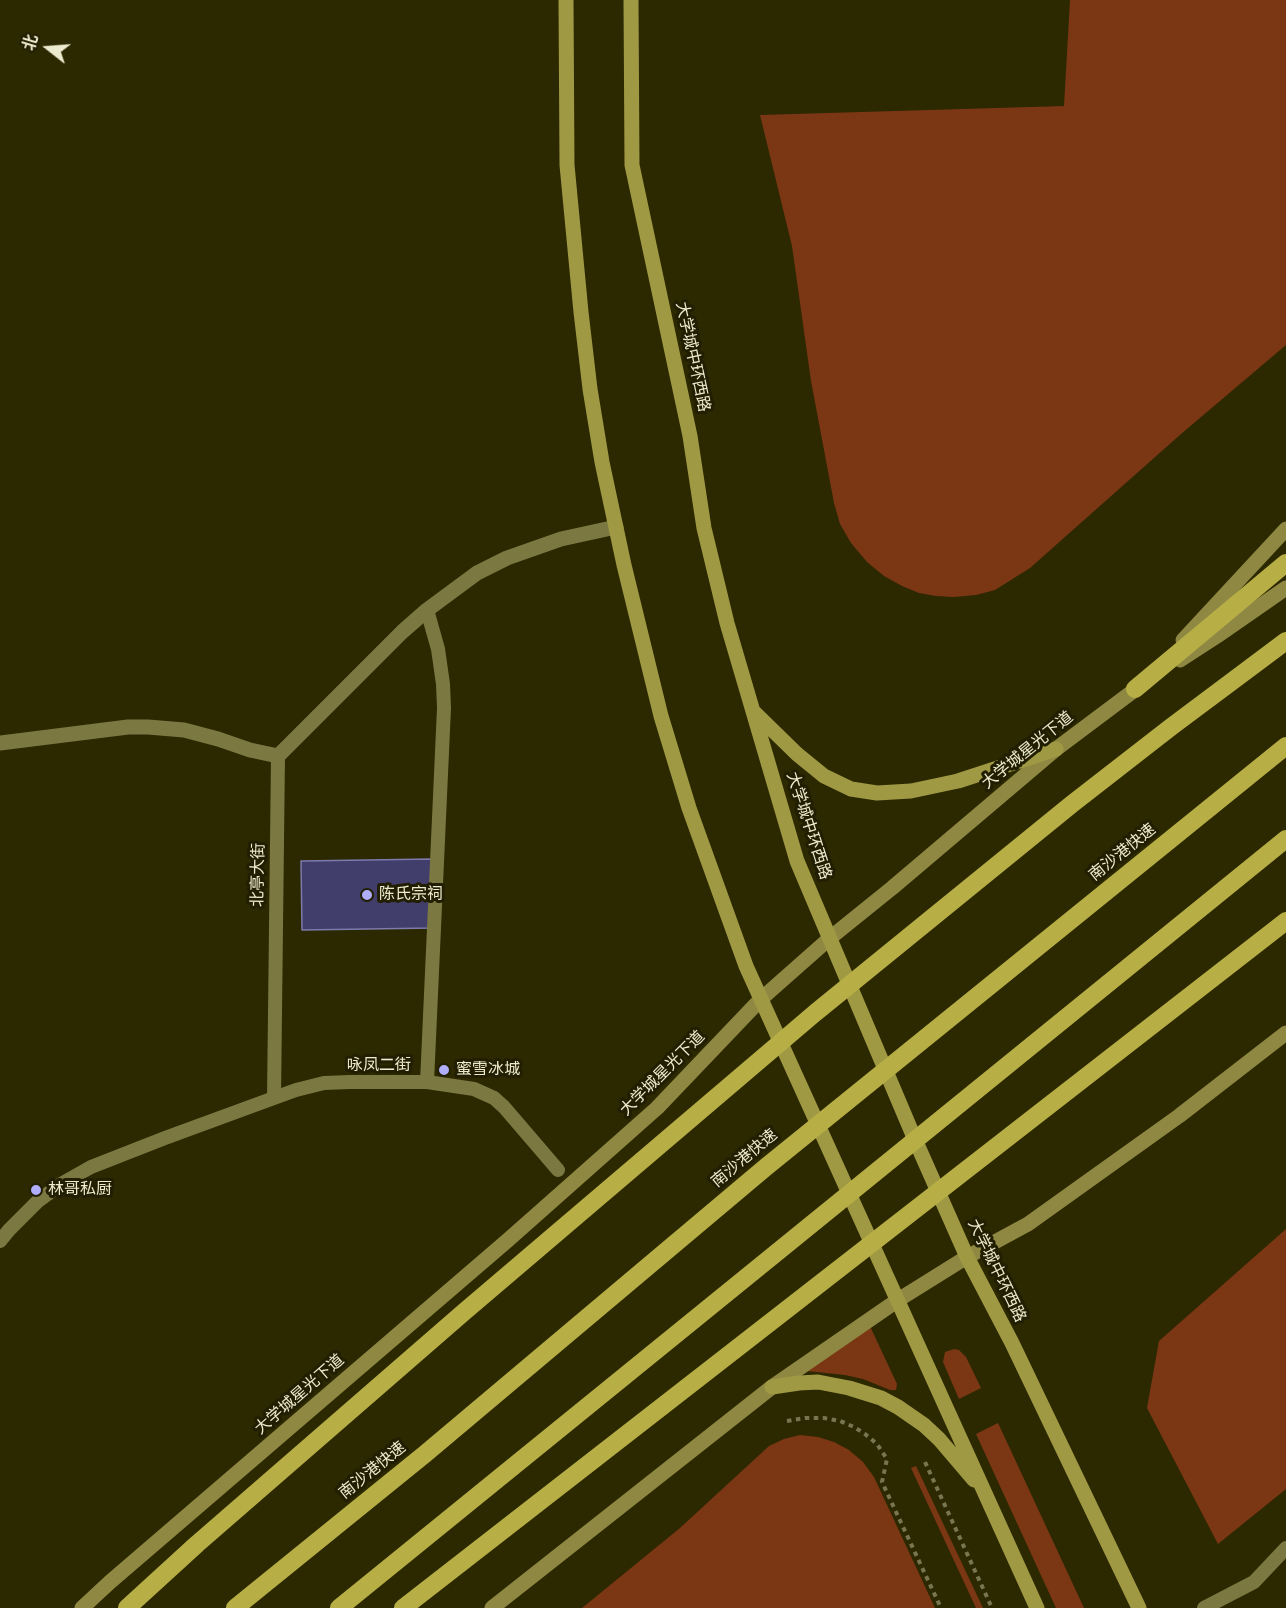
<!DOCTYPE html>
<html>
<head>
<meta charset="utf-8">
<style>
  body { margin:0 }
  #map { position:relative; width:1286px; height:1608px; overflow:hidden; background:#2c2800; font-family:"Nunito Sans","Noto Sans SC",sans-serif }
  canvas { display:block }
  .north { position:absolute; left:18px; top:18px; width:60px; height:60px; -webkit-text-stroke:4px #211e02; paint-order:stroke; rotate:287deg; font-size:16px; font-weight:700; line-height:24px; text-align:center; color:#edebcf }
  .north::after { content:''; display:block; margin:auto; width:21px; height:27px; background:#edebcf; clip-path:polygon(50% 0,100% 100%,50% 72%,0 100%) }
</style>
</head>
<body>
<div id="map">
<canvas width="1286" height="1608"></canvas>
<div class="north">北</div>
</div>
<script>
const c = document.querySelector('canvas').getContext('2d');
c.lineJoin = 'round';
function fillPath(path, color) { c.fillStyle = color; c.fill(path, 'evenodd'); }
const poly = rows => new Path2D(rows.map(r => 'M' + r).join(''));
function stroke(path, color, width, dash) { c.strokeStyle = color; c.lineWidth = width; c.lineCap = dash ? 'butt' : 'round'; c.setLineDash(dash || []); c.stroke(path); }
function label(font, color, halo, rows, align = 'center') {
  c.font = font + ' "Nunito Sans","Noto Sans SC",sans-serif'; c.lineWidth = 6; c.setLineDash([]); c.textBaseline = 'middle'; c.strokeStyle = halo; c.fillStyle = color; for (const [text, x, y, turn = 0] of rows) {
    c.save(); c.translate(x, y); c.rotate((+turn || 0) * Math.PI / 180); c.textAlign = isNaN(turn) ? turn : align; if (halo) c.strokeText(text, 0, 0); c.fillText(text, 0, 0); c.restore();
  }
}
fillPath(poly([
  [1070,0,1286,0,1286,345,1181,434,1030,568,995,590,976,595,954,597,936,596,919,593,902,586,884,576,867,562,851,543,840,524,834,503,811,381,792,246,760,115,1064,106],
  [1286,1229,1286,1489,1218,1544,1147,1408,1159,1341],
  [868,1322,897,1384,896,1390,890,1390,863,1379,845,1375,807,1371],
  [954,1349,959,1350,966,1357,981,1388,959,1399,943,1362,945,1352],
  [998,1423,1084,1608,1056,1608,976,1434],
  [800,1435,818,1437,834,1442,849,1450,863,1462,874,1477,935,1608,582,1608,680,1528,769,1446,784,1439],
  [916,1466,983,1608,976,1608,911,1468]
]), '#7b3713');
const building = poly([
  [432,859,433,928,302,930,301,861,432,859]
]);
fillPath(building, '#413e6b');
stroke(building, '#7c7bac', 1.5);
stroke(poly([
  [787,1421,805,1418,824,1418,840,1421,854,1427,865,1434,877,1444,887,1459,882,1482,941,1608],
  [925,1462,992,1608]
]), '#787551', 4, [4.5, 4.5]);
stroke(poly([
  [427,610,438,649,443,684,444,708,427,1082],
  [274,1098,296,1090,324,1083,350,1082,427,1082,474,1089,494,1098,504,1107,558,1170],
  [0,1241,9,1230,38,1201,61,1184,91,1167,165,1138,274,1098,278,756],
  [1204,1608,1254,1582,1286,1548]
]), '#7c7842', 14);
stroke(poly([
  [0,743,128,727,148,727,184,730,218,739,250,750,278,756,402,632,427,610,477,573,507,558,561,539,616,527]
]), '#7c7842', 15);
stroke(poly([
  [1183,640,1286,529],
  [1180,660,1217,636,1286,588],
  [82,1608,110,1582,508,1240,657,1108,761,999,830,938,892,888,1056,749,1144,683],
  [492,1608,772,1387,898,1300,967,1257,1028,1224,1179,1116,1286,1033]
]), '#8e8843', 15);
stroke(poly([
  [566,0,567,165,581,312,590,389,602,462,624,565,661,716,689,808,746,966,1037,1608],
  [631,0,632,165,690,436,704,528,727,623,797,861,913,1135,967,1257,1012,1343,1139,1608],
  [754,712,797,754,824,776,851,789,877,793,911,791,958,781,1056,749],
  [772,1387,799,1383,818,1382,849,1388,881,1398,898,1407,924,1425,939,1439,974,1480]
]), '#9f9944', 15);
stroke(poly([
  [1135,689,1286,563],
  [127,1608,197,1544,464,1312,815,1013,1072,804,1171,727,1286,641],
  [235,1608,425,1454,766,1167,1286,746],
  [339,1608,1286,839],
  [403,1608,1286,921]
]), '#b7af45', 18);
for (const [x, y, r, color] of [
  [367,895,6,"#b0aefa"],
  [444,1070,6,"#b0aefa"],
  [36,1190,6,"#b0aefa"]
]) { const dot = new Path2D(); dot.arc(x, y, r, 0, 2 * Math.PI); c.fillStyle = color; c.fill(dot); stroke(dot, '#211e02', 2); }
label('16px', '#edebcf', '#211e02', [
  ["大学城中环西路",692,357,78],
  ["大学城星光下道",1028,751,-39],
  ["大学城中环西路",808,826,72],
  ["南沙港快速",1123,853,-39],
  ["北亭大街",259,875,-89],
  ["咏凤二街",379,1066],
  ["大学城星光下道",663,1074,-45],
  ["南沙港快速",745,1159,-40],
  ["大学城中环西路",996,1271,64],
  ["大学城星光下道",300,1395,-41],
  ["南沙港快速",373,1471,-39]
]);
label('16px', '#edebcf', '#211e02', [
  ["陈氏宗祠",379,895],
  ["蜜雪冰城",456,1070],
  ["林哥私厨",48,1190]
], 'left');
</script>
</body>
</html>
